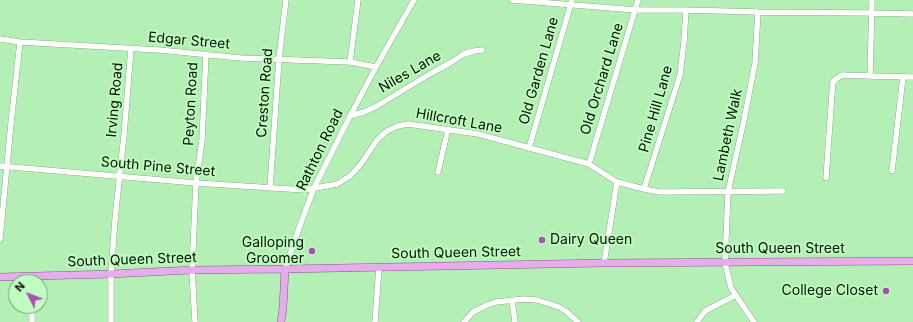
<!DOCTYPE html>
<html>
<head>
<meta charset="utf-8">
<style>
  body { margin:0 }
  #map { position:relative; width:913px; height:322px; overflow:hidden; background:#b4f0b5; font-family:Inter,sans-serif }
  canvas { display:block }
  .north { position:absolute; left:8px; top:274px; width:40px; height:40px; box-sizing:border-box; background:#c1fdc1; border:1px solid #749f74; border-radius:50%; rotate:312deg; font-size:11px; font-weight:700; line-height:16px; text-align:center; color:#001201 }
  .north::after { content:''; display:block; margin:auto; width:14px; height:18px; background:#ae4eb5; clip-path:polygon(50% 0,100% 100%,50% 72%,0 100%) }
</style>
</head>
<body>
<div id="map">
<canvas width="913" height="322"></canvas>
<div class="north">N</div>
</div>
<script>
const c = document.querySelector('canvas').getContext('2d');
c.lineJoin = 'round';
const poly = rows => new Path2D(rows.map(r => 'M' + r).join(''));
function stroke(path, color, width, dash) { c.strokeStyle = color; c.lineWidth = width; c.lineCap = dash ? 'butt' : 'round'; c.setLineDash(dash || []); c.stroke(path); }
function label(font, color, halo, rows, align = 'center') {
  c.font = font + ' Inter,sans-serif'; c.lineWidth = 3.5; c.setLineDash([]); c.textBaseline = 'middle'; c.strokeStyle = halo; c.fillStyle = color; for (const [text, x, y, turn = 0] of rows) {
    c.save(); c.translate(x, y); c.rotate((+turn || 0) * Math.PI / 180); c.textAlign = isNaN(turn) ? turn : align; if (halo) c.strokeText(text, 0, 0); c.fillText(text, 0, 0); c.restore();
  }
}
const minor = poly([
  [512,0,636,10,686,10,758,12,871,13,913,14],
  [0,39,20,42,159,50,241,58,350,62,376,67],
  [350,62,358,0],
  [870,76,913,77],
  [350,116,364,112,377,106,428,75,450,63,464,54,474,51,482,50],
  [529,148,572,0],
  [589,164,638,0],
  [0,166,196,183,305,190,337,184,350,176,361,164,377,140,387,131,398,126,408,124,478,134,589,164,617,182,644,189,660,192,783,191],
  [892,171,903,77],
  [438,172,448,129],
  [826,178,832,93,833,82,836,79,842,75,870,76,872,0],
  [270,188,279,59,286,0],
  [644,189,680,75,684,41,686,10],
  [0,239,11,123,20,42],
  [604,263,617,182],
  [285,269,299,228,314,188,350,116,376,67,414,0],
  [512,300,515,322],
  [32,306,32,322],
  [111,322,111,274,115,219,124,135,131,48],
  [195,322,192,270,196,183,202,140,206,54],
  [375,322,379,267],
  [464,322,473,312,487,305,496,302,524,299,537,300,559,307,567,312,578,322],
  [697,322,705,311,736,295],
  [754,322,731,288,725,263,728,192,744,120,755,63,758,12]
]);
const major = poly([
  [0,277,111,274,192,270,285,269,604,263,913,261],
  [281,322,283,308,285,269]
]);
stroke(minor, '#578f59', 6);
stroke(major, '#8b5490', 8);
stroke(minor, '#fff', 5.5);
stroke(major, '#e6adeb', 7);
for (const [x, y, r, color] of [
  [542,240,4,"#ae4eb5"],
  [312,251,4,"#ae4eb5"],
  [886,291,4,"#ae4eb5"]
]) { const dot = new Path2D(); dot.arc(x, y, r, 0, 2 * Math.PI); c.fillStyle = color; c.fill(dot); stroke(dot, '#c1fdc1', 1.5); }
label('14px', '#001201', '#c1fdc1', [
  ["Edgar Street",189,41,5],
  ["Old Garden Lane",539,71,-74],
  ["Niles Lane",410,72,-30],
  ["Old Orchard Lane",602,79,-73],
  ["Creston Road",265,93,-86],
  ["Irving Road",115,100,-85],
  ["Peyton Road",191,104,-87],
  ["Pine Hill Lane",656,109,-74],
  ["Hillcroft Lane",459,121,10],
  ["Lambeth Walk",728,135,-78],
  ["Rathton Road",320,150,-64],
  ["South Pine Street",158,167,5],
  ["South Queen Street",780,249],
  ["South Queen Street",456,253,-1],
  ["South Queen Street",132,260,-2]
]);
label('14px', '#001201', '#c1fdc1', [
  ["Dairy Queen",550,240,"left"],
  ["Galloping",304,243],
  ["Groomer",304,259],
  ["College Closet",878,291]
], 'right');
</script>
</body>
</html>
